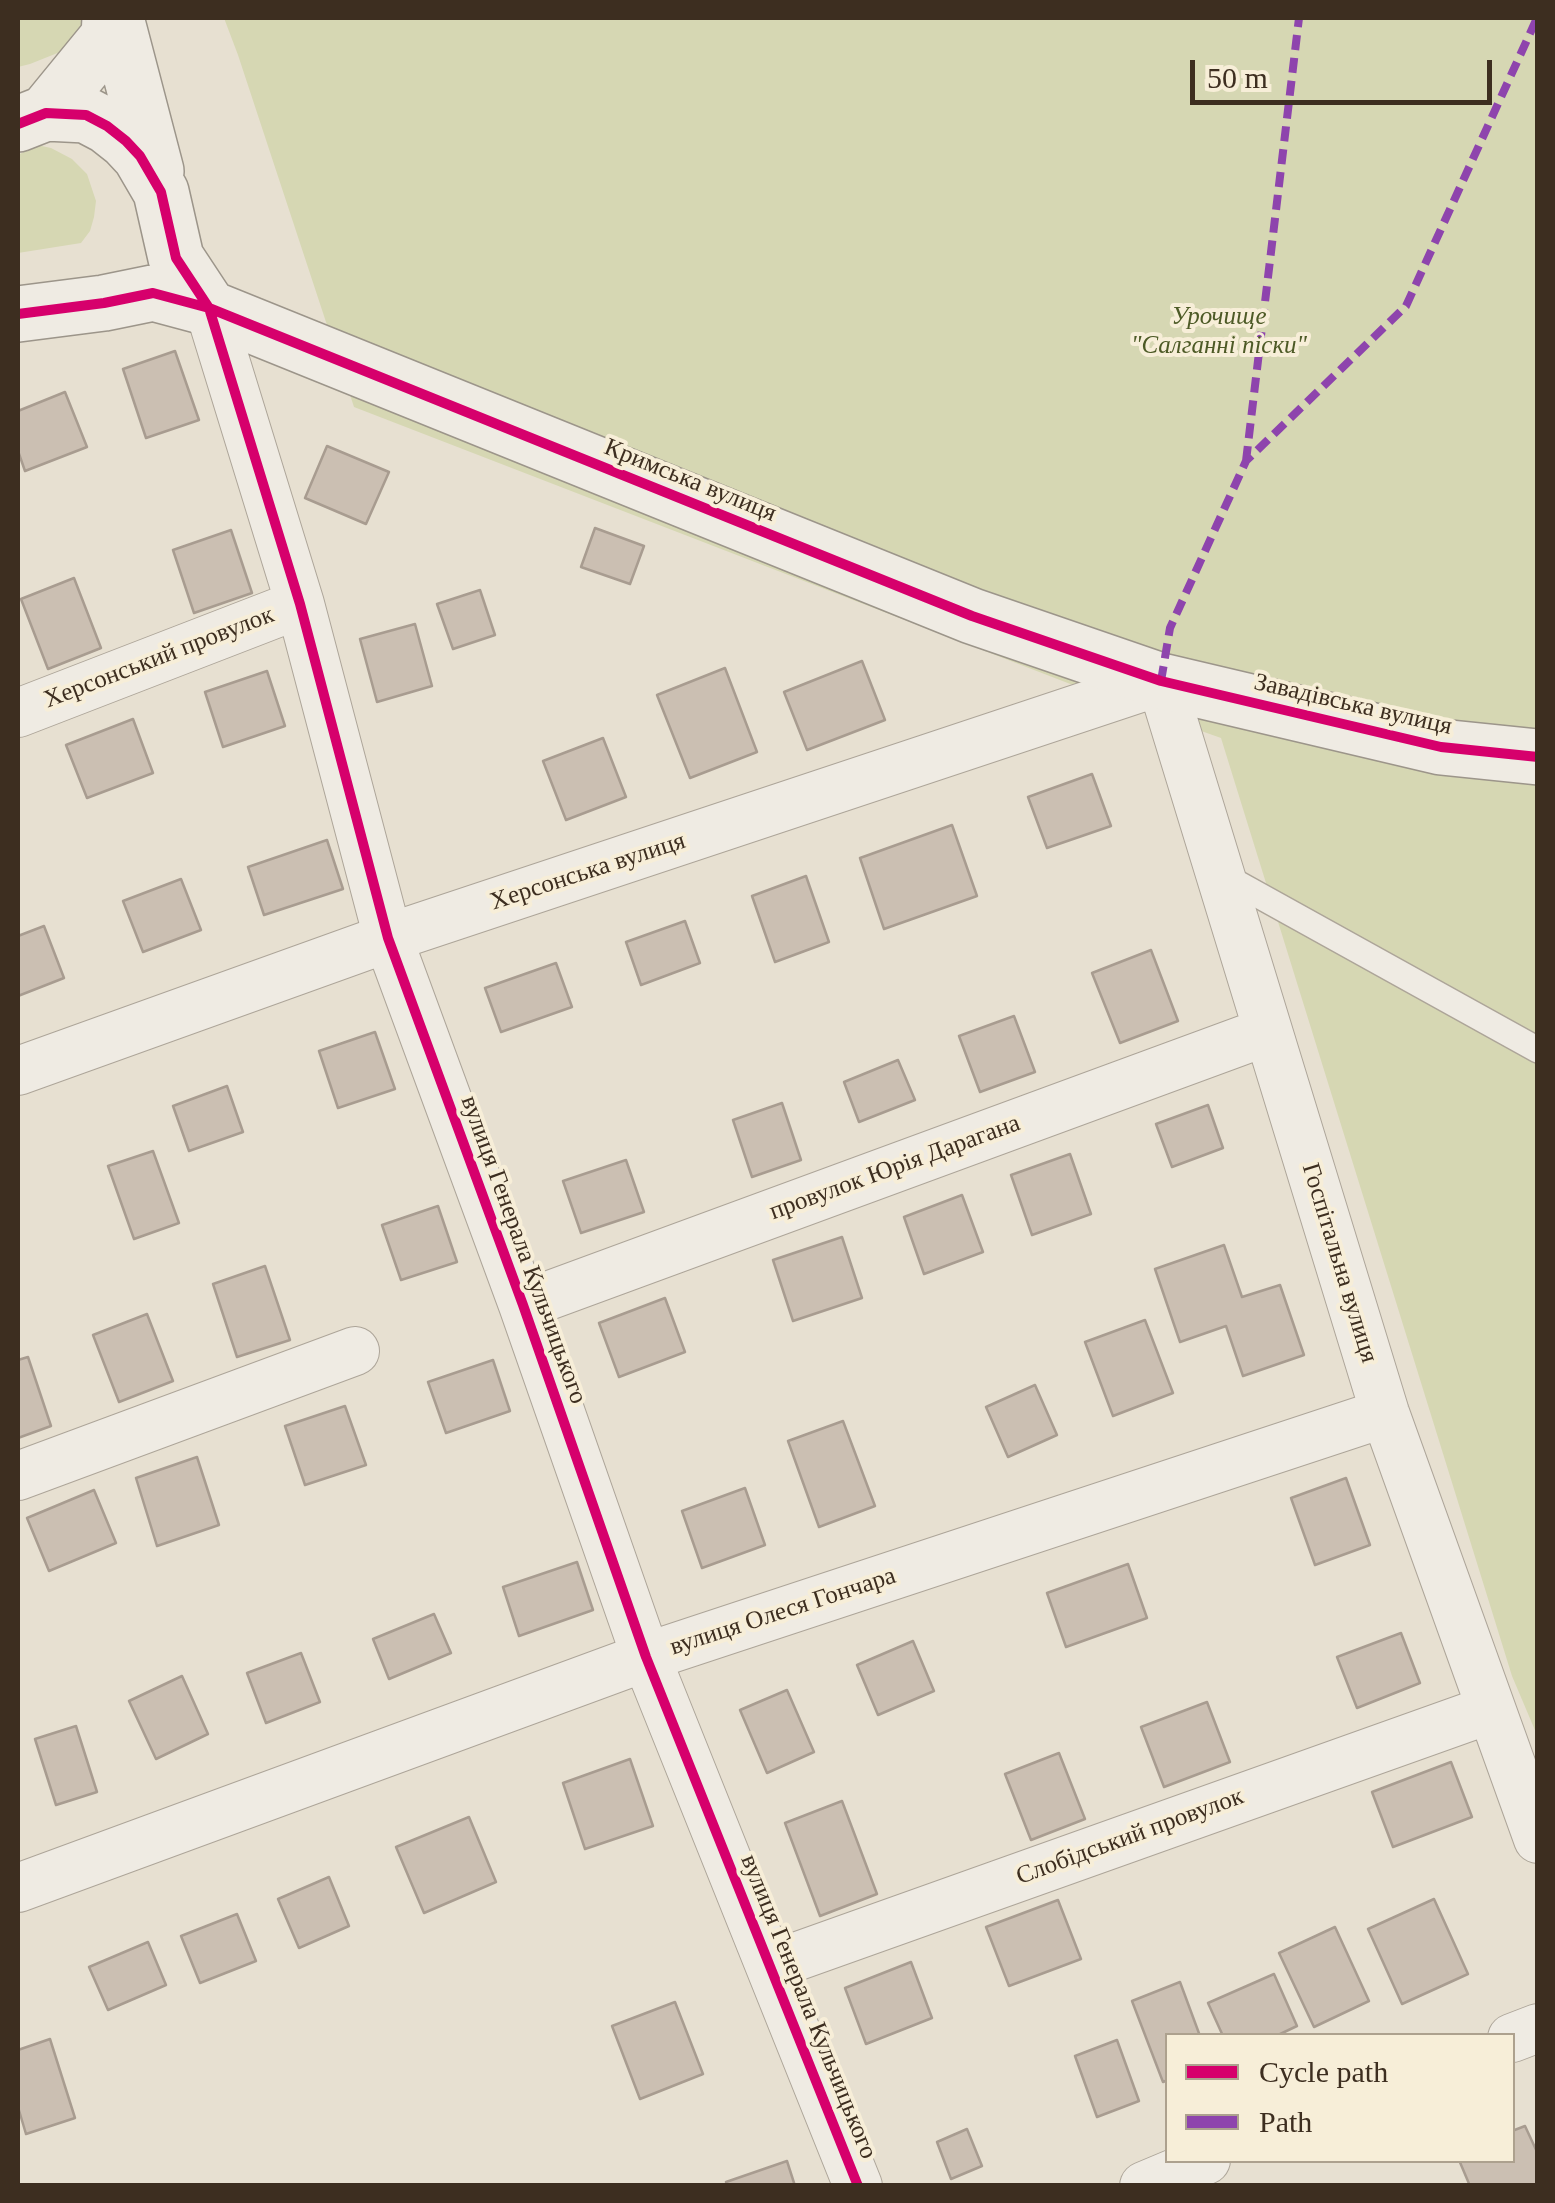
<!DOCTYPE html>
<html>
<head>
<meta charset="utf-8">
<style>
  body { margin:0 }
  #map { position:relative; width:1555px; height:2203px; overflow:hidden; background:#e7e0d1; font-family:"Times New Roman",serif }
  canvas { display:block }
  .frame { position:absolute; inset:0; border:20px solid #3d2e20; pointer-events:none }
  .legend { position:absolute; left:1165px; top:2033px; width:350px; height:130px; box-sizing:border-box; background:#f7eed8; border:2px solid #ada18e; margin:0; padding:12px 18px; list-style:none; font-size:30px; color:#3d2e20 }
  .legend li { display:flex; align-items:center; gap:20px; height:50px }
  .legend b { width:50px; border:2px solid #ada18e }
  .scale { position:absolute; left:1190px; top:60px; width:302px; height:45px; box-sizing:border-box; border:5px solid #3d2e20; border-top:0; padding-left:12px; font-size:30px; line-height:35px; white-space:nowrap; color:#3d2e20; -webkit-text-stroke:8px #f7eed8; paint-order:stroke }
</style>
</head>
<body>
<div id="map">
<canvas width="1555" height="2203"></canvas>
<div class="frame"></div>
<ul class="legend">
<li><b style="height:12px;background:#d6006c"></b>Cycle path</li>
<li><b style="height:12px;background:#8e44ad"></b>Path</li>
</ul>
<div class="scale">50 m</div>
</div>
<script>
const c = document.querySelector('canvas').getContext('2d');
c.lineJoin = 'round';
function fillPath(path, color) { c.fillStyle = color; c.fill(path, 'evenodd'); }
const poly = rows => new Path2D(rows.map(r => 'M' + r).join(''));
function stroke(path, color, width, dash) { c.strokeStyle = color; c.lineWidth = width; c.lineCap = dash ? 'butt' : 'round'; c.setLineDash(dash || []); c.stroke(path); }
function label(font, color, halo, rows, align = 'center') {
  c.font = font + ' "Times New Roman",serif'; c.lineWidth = 8; c.setLineDash([]); c.textBaseline = 'middle'; c.strokeStyle = halo; c.fillStyle = color; for (const [text, x, y, turn = 0] of rows) {
    c.save(); c.translate(x, y); c.rotate((+turn || 0) * Math.PI / 180); c.textAlign = isNaN(turn) ? turn : align; if (halo) c.strokeText(text, 0, 0); c.fillText(text, 0, 0); c.restore();
  }
}
fillPath(poly([
  [18,18,90,18,80,44,30,64,18,67],
  [224,18,1537,18,1537,1735,1512,1676,1221,738,1091,692,354,407,238,55],
  [37,145,51,148,72,159,87,174,96,201,94,217,90,231,81,243,18,253,18,155]
]), '#d6d7b3');
const building = poly([
  [175,351,199,420,146,438,123,369,175,351],
  [65,392,87,447,25,471,18,451,18,411,65,392],
  [327,446,389,472,366,524,305,498,327,446],
  [595,528,644,546,630,584,581,567,595,528],
  [231,530,252,593,194,613,173,550,231,530],
  [74,578,101,648,48,669,21,599,74,578],
  [480,590,495,635,453,649,437,604,480,590],
  [415,624,432,686,377,702,360,639,415,624],
  [862,661,885,720,807,750,784,692,862,661],
  [725,668,757,752,690,778,657,695,725,668],
  [267,671,285,726,223,747,205,692,267,671],
  [133,719,153,773,87,798,66,745,133,719],
  [603,738,626,797,566,820,543,761,603,738],
  [1092,774,1111,826,1047,848,1028,797,1092,774],
  [952,825,977,896,884,929,860,858,952,825],
  [327,840,343,889,264,915,248,867,327,840],
  [806,876,829,942,775,962,752,896,806,876],
  [181,879,201,930,143,952,123,901,181,879],
  [685,921,700,963,641,985,626,942,685,921],
  [44,926,64,978,18,996,18,936,44,926],
  [1151,950,1178,1021,1120,1043,1092,973,1151,950],
  [556,963,572,1007,501,1032,485,988,556,963],
  [1014,1016,1035,1072,980,1092,959,1036,1014,1016],
  [375,1032,395,1089,338,1108,319,1051,375,1032],
  [898,1060,915,1100,859,1122,844,1082,898,1060],
  [227,1086,243,1132,189,1151,173,1106,227,1086],
  [782,1103,801,1160,752,1177,733,1120,782,1103],
  [1208,1105,1223,1148,1172,1167,1156,1124,1208,1105],
  [153,1151,179,1223,134,1239,108,1166,153,1151],
  [1070,1154,1091,1214,1032,1235,1011,1175,1070,1154],
  [626,1160,644,1212,581,1233,563,1181,626,1160],
  [962,1195,983,1252,924,1274,904,1217,962,1195],
  [438,1206,457,1262,401,1280,382,1225,438,1206],
  [842,1237,862,1298,793,1321,773,1260,842,1237],
  [1224,1245,1242,1297,1280,1285,1304,1355,1243,1376,1226,1326,1180,1342,1155,1269,1224,1245],
  [265,1266,290,1340,237,1357,213,1284,265,1266],
  [665,1298,685,1352,619,1377,599,1323,665,1298],
  [147,1314,173,1381,119,1402,93,1335,147,1314],
  [1145,1320,1173,1393,1113,1416,1085,1342,1145,1320],
  [28,1357,51,1426,18,1438,18,1360,28,1357],
  [493,1360,510,1411,446,1433,428,1382,493,1360],
  [1035,1385,1057,1435,1008,1457,986,1407,1035,1385],
  [345,1406,366,1465,305,1485,285,1426,345,1406],
  [843,1421,875,1506,819,1527,788,1441,843,1421],
  [197,1457,219,1525,157,1546,136,1478,197,1457],
  [1346,1478,1370,1545,1315,1565,1291,1498,1346,1478],
  [745,1488,765,1545,702,1568,682,1511,745,1488],
  [94,1490,116,1543,49,1571,27,1518,94,1490],
  [577,1562,593,1610,519,1636,503,1587,577,1562],
  [1128,1564,1147,1618,1066,1647,1047,1593,1128,1564],
  [434,1614,451,1653,389,1679,373,1639,434,1614],
  [1401,1633,1420,1683,1357,1708,1337,1657,1401,1633],
  [913,1641,934,1691,878,1715,857,1665,913,1641],
  [301,1653,320,1702,266,1723,247,1673,301,1653],
  [182,1676,208,1734,156,1759,129,1701,182,1676],
  [787,1690,814,1752,767,1773,740,1710,787,1690],
  [1207,1702,1230,1762,1164,1787,1141,1727,1207,1702],
  [76,1726,97,1792,56,1805,35,1739,76,1726],
  [1059,1753,1085,1819,1031,1840,1005,1774,1059,1753],
  [630,1759,653,1826,585,1849,563,1783,630,1759],
  [1451,1762,1472,1817,1393,1847,1372,1792,1451,1762],
  [842,1801,877,1894,820,1916,785,1823,842,1801],
  [469,1817,496,1882,424,1913,396,1847,469,1817],
  [329,1877,349,1926,299,1948,278,1899,329,1877],
  [1434,1899,1468,1974,1402,2004,1368,1929,1434,1899],
  [1058,1900,1081,1959,1009,1986,986,1927,1058,1900],
  [237,1914,256,1961,200,1983,181,1936,237,1914],
  [1335,1927,1369,2001,1314,2027,1279,1953,1335,1927],
  [148,1942,166,1985,108,2010,89,1967,148,1942],
  [911,1962,932,2018,866,2044,845,1988,911,1962],
  [1274,1974,1297,2026,1276,2036,1223,2036,1208,2003,1274,1974],
  [1180,1982,1200,2036,1168,2036,1168,2080,1163,2082,1132,2001,1180,1982],
  [675,2002,703,2074,640,2099,612,2026,675,2002],
  [50,2039,75,2118,26,2134,18,2107,18,2050,50,2039],
  [1117,2040,1139,2101,1097,2117,1075,2056,1117,2040],
  [1525,2126,1538,2154,1538,2186,1470,2186,1459,2160,1512,2160,1512,2131,1525,2126],
  [967,2129,982,2166,951,2179,937,2142,967,2129],
  [787,2161,795,2186,727,2186,726,2182,787,2161]
]);
fillPath(building, '#cbbfb2');
stroke(building, '#a89c90', 2.5);
const lane = poly([
  [1224,876,1538,1050]
]);
const street = poly([
  [209,308,300,604,388,938,523,1305,646,1657,858,2186],
  [18,713,300,604],
  [18,1071,388,938,1161,681,1385,1413,1538,1839],
  [523,1305,1268,1031],
  [18,1476,355,1351],
  [18,1888,646,1657,1385,1413],
  [770,1966,1491,1709],
  [1512,2038,1538,2028],
  [1144,2186,1206,2160]
]);
const secondary = poly([
  [116,18,156,171],
  [46,113,109,36,110,18],
  [18,124,46,113,86,115,107,126,126,141,140,156,161,192,176,258,209,308],
  [18,314,104,303,153,293,209,308,972,616,1161,681,1441,747,1538,757]
]);
stroke(lane, '#ada599', 28);
stroke(street, '#ada599', 50);
stroke(secondary, '#9c958a', 58);
stroke(lane, '#efebe3', 25);
stroke(street, '#efebe3', 48);
stroke(secondary, '#efebe3', 55);
stroke(poly([
  [1246,461,1299,18],
  [1161,681,1170,628,1246,461,1406,306,1537,18]
]), '#8e44ad', 8, [15, 8]);
stroke(poly([
  [18,124,46,113,86,115,107,126,126,141,140,156,161,192,176,258,209,308,300,604,388,938,523,1305,646,1657,858,2186],
  [18,314,104,303,153,293,209,308,972,616,1161,681,1441,747,1538,757]
]), '#d6006c', 10);
label('italic 25px', '#4d5a26', '#f7eed8', [
  ["Урочище",1219,317],
  ["\"Салганні піски\"",1219,346]
]);
label('25px', '#3d2e20', '#f7eed8', [
  ["Кримська вулиця",690,481,22],
  ["Херсонський провулок",159,658,-21],
  ["Завадівська вулиця",1353,705,13],
  ["Херсонська вулиця",588,872,-18],
  ["провулок Юрія Дарагана",895,1168,-20],
  ["вулиця Генерала Кульчицького",523,1250,70],
  ["Госпітальна вулиця",1339,1263,73],
  ["вулиця Олеся Гончара",783,1612,-18],
  ["Слобідський провулок",1130,1837,-20],
  ["вулиця Генерала Кульчицького",808,2007,68]
]);
</script>
</body>
</html>
